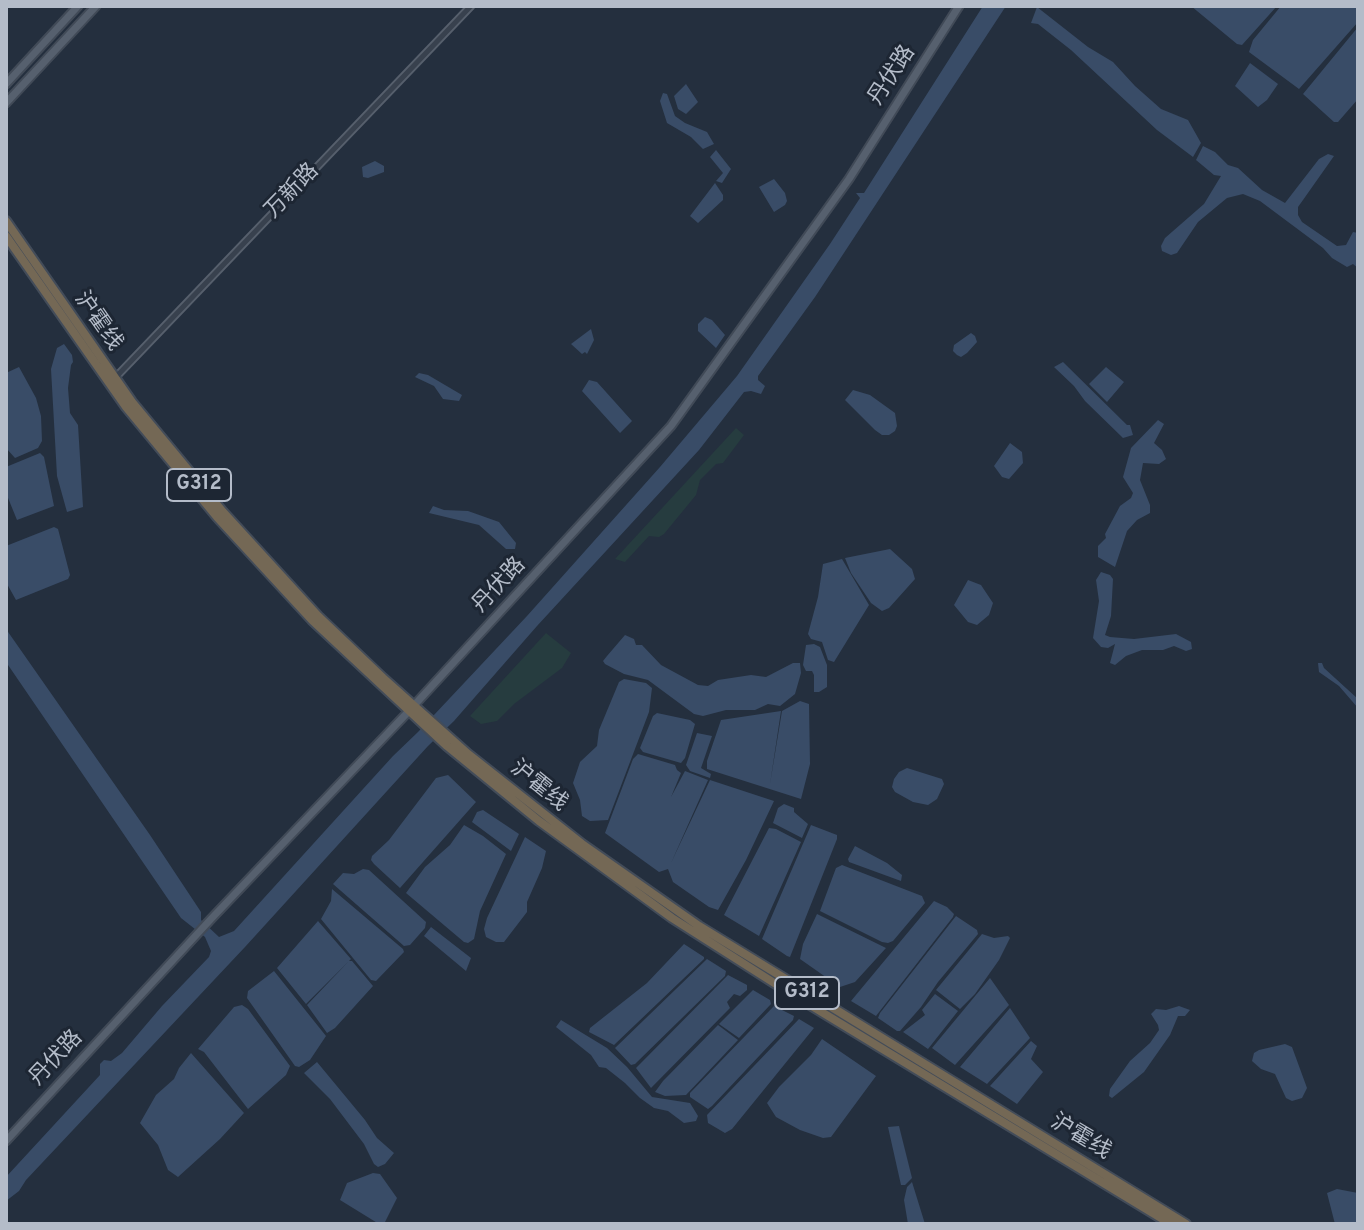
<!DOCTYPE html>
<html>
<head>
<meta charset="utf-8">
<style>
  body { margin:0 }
  #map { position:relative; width:1364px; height:1230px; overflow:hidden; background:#242f3e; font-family:Overpass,sans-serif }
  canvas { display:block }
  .frame { position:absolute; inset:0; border:8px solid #b4bcc9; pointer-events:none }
</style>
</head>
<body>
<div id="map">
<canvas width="1364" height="1230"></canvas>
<div class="frame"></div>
</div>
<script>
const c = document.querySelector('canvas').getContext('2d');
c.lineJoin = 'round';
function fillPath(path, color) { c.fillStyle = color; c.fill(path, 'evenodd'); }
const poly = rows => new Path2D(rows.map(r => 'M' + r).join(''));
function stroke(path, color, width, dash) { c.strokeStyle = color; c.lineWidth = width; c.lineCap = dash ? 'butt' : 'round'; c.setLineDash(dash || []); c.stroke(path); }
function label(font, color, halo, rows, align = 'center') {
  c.font = font + ' Overpass,"Noto Sans SC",sans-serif'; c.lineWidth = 6; c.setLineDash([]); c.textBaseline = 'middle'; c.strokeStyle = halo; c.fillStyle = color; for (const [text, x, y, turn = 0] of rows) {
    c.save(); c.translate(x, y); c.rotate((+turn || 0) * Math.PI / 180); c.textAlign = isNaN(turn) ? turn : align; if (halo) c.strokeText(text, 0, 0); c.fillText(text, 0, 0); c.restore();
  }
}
fillPath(poly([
  [736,428,744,435,723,463,716,464,700,480,696,495,664,534,659,537,649,536,625,562,615,559],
  [546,633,571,653,562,668,514,704,497,721,481,724,470,716]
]), '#263c3f');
fillPath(poly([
  [983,6,1006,6,815,297,758,376,758,380,765,386,761,394,751,391,744,392,699,450,537,626,454,721,428,746,245,947,26,1180,19,1191,6,1201,6,1177,100,1075,100,1064,104,1060,111,1061,122,1053,162,1006,209,957,211,951,205,937,181,918,6,662,6,629,150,835,201,912,201,920,219,937,234,931,393,756,418,732,527,616,660,467,737,376,830,244,860,198,856,193,864,193],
  [1191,6,1277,6,1242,45,1237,44],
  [1281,6,1358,6,1358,22,1299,89,1249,52,1253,40],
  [1037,7,1088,47,1113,62,1135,86,1161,109,1188,120,1201,143,1193,157,1157,130,1071,50,1038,24,1031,23],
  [1358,27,1358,99,1338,122,1334,122,1303,94],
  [1250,63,1278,84,1267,100,1258,107,1235,86],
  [686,84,698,102,686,114,678,109,674,96],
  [663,93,667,94,675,116,685,123,707,132,714,144,703,149,691,137,667,123,660,101],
  [1203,146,1215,152,1228,165,1238,168,1262,190,1285,203,1319,159,1328,154,1334,156,1303,200,1298,207,1298,215,1302,222,1337,246,1346,245,1353,232,1358,233,1358,268,1353,264,1347,267,1332,258,1323,248,1260,201,1243,194,1227,198,1198,222,1177,253,1171,255,1162,251,1161,246,1165,238,1204,204,1221,176,1214,175,1196,160],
  [716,150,731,169,722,183,716,181,723,173,710,157],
  [375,161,384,166,384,172,368,178,363,177,362,167],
  [774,179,785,193,787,201,785,205,774,212,759,187],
  [715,183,723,195,723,200,698,223,690,216],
  [705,317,712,320,725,335,716,348,698,331,698,324],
  [591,329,594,340,587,354,585,352,582,354,571,344],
  [971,333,975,336,977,342,967,353,961,357,957,355,953,351,954,345],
  [64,344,72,355,73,362,71,365,68,388,70,413,78,425,83,507,67,512,57,476,51,369,57,348],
  [1063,362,1127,425,1130,425,1133,435,1123,438,1085,401,1074,386,1054,367],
  [19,367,36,398,41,416,42,441,38,448,15,458,6,448,6,373],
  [1106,367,1124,382,1107,402,1089,384],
  [419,373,428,375,462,395,459,401,443,399,434,386,415,377],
  [589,380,597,382,632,421,620,433,582,391],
  [853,390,870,395,895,413,897,426,895,431,889,435,882,435,875,430,845,400],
  [1158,420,1164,424,1154,443,1162,450,1166,459,1159,464,1143,463,1140,480,1150,505,1150,513,1137,520,1127,531,1115,567,1098,557,1098,546,1106,538,1105,534,1120,506,1131,498,1133,493,1123,477,1131,448],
  [1010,443,1022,452,1023,463,1009,479,1002,477,994,466],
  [40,453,44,457,54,506,17,520,6,493,6,467],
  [433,506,444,510,468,511,499,522,516,543,515,549,506,549,479,525,429,513],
  [54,527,58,529,70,575,68,579,16,600,6,582,6,546],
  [890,549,912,569,915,579,889,608,882,611,871,603,851,573,845,558],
  [842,559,869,605,834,662,828,660,822,642,811,639,808,634,818,597,823,564],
  [1101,572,1110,575,1113,579,1111,616,1105,635,1110,637,1134,639,1176,634,1191,642,1192,649,1186,651,1174,646,1163,650,1142,650,1126,656,1115,665,1110,663,1115,644,1108,648,1101,647,1093,638,1099,601,1096,580],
  [968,580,981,585,993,603,989,615,977,625,968,622,954,605],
  [625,635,634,639,636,645,642,645,661,665,698,685,708,686,718,680,751,675,766,677,793,663,800,663,801,673,795,694,780,706,768,704,755,710,726,710,703,716,694,714,648,680,624,674,605,664,603,661,607,656],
  [814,644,820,647,827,665,827,687,819,692,814,692,814,675,812,671,806,671,803,665,806,645],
  [1318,663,1322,663,1324,668,1358,699,1358,708,1339,686,1319,672],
  [624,679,646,683,652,688,649,712,608,820,590,821,582,816,580,800,573,783,580,762,597,746,599,730,619,682],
  [800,701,809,704,810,764,801,799,707,769,707,761,721,720,781,711,770,784,782,711],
  [657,713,690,720,695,724,685,758,681,763,643,752,640,748,653,716],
  [697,733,712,736,701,768,711,774,710,778,690,771,686,765],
  [638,754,675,765,677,770,681,773,671,797,685,771,708,780,671,863,710,780,774,801,746,860,718,910,709,907,673,882,668,869,659,872,605,833,633,759],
  [907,768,942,779,944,784,937,799,928,805,913,802,895,792,892,787,894,779,899,772],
  [448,775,476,802,400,888,374,864,371,860,372,856,389,840,436,778],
  [784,804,794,808,794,812,808,824,802,838,773,823,778,808],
  [483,810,519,834,511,851,472,822,477,812],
  [464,825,483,836,506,854,480,911,474,939,468,943,464,942,406,893,425,867,450,845],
  [811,825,837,835,837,839,790,957,787,956,762,939],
  [769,828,776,829,801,842,759,936,724,915],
  [525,837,546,851,542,868,527,902,527,912,504,942,496,942,486,937,484,929,487,918],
  [855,846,887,863,902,875,901,881,849,862,848,859],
  [842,865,922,896,925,903,893,941,888,943,882,942,820,911,836,868],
  [363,869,369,870,426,922,425,928,410,945,404,946,333,884,343,873,354,874],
  [332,889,403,949,404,952,376,981,371,980,321,919,331,901],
  [934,901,947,907,954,914,953,917,876,1016,851,1001],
  [817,914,886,948,855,982,840,987,800,959,803,944],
  [956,916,977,930,978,934,938,982,921,1007,900,1031,897,1031,878,1018,880,1013],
  [318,921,351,959,306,1004,277,968],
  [431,927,471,958,466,971,424,936],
  [982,934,994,938,1008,936,1010,938,999,960,975,994,960,1009,936,990],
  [684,944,704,957,704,959,614,1045,589,1032,590,1028,647,983],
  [707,959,726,971,725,976,635,1064,631,1065,615,1048],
  [349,961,352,961,373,986,335,1028,327,1033,307,1005],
  [274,971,326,1036,310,1060,299,1067,295,1066,247,998,248,991],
  [728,975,747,985,747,990,740,996,734,994,727,1002,730,1008,651,1088,636,1068],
  [990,978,1009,1005,955,1065,932,1048],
  [753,990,770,1000,771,1004,739,1038,719,1024],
  [935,994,958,1011,928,1049,903,1032,925,1015,922,1010],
  [242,1005,248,1009,290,1066,286,1075,248,1109,204,1052,198,1049,234,1007],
  [774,1006,794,1016,793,1020,712,1106,708,1109,690,1097,690,1093],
  [1179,1006,1190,1010,1185,1016,1178,1016,1170,1035,1144,1072,1112,1098,1109,1096,1110,1089,1130,1061,1150,1043,1159,1030,1158,1025,1151,1014,1156,1009,1166,1010],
  [1010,1008,1030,1038,987,1084,960,1067],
  [799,1019,814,1028,732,1129,725,1133,708,1123,707,1115],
  [561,1020,607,1048,627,1067,652,1097,690,1103,698,1116,696,1121,684,1123,668,1111,654,1108,640,1098,625,1083,606,1068,599,1067,591,1055,556,1027],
  [718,1025,738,1040,686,1095,665,1096,655,1092,663,1081],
  [822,1039,876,1076,831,1137,823,1138,800,1130,776,1117,767,1103,779,1087,811,1055],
  [1031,1041,1037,1046,1031,1059,1043,1072,1017,1104,990,1086],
  [1285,1044,1292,1047,1307,1088,1302,1098,1292,1101,1286,1098,1275,1074,1261,1069,1252,1061,1254,1053,1259,1050],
  [191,1053,244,1113,220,1139,178,1177,168,1170,158,1145,140,1123,156,1095,174,1079,179,1068],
  [317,1062,365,1120,377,1138,394,1153,385,1164,378,1167,374,1164,364,1144,330,1099,304,1073],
  [899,1126,912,1178,905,1185,901,1185,888,1127],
  [373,1173,380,1174,397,1198,384,1224,379,1224,340,1200,347,1183],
  [912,1182,925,1224,908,1224,904,1200,907,1187],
  [1337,1189,1358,1193,1358,1224,1335,1224,1327,1193]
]), '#394c67');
const minor = poly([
  [115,378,471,6]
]);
const major = poly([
  [6,84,78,6],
  [6,103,96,6],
  [6,1141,211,919,408,712,671,426,849,179,959,6]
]);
const highway = poly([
  [6,221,132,402,223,512,318,616,383,678,468,754,582,844,699,926,1186,1224],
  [6,236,126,407,217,517,312,620,447,746,539,821,672,918,782,988,1171,1224]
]);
stroke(minor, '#565f6c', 9);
stroke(major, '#414a57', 11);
stroke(highway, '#434c59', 12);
stroke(minor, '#38414e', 5);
stroke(major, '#56606e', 7);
stroke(highway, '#746855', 8);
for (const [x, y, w] of [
  [199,485,64],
  [807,993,64]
]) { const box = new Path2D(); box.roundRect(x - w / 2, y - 16, w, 32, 6); c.fillStyle = '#1d2633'; c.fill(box); stroke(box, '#b4bcc9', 2); }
label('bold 20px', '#b4bcc9', null, [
  ["G312",199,485],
  ["G312",807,993]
]);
label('22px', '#b4bcc9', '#1d2633', [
  ["丹伏路",893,76,-57],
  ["万新路",293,192,-46],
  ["沪霍线",97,322,55],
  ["丹伏路",500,586,-47],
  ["沪霍线",538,787,39],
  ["丹伏路",57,1059,-47],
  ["沪霍线",1080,1138,31]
]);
</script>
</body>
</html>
